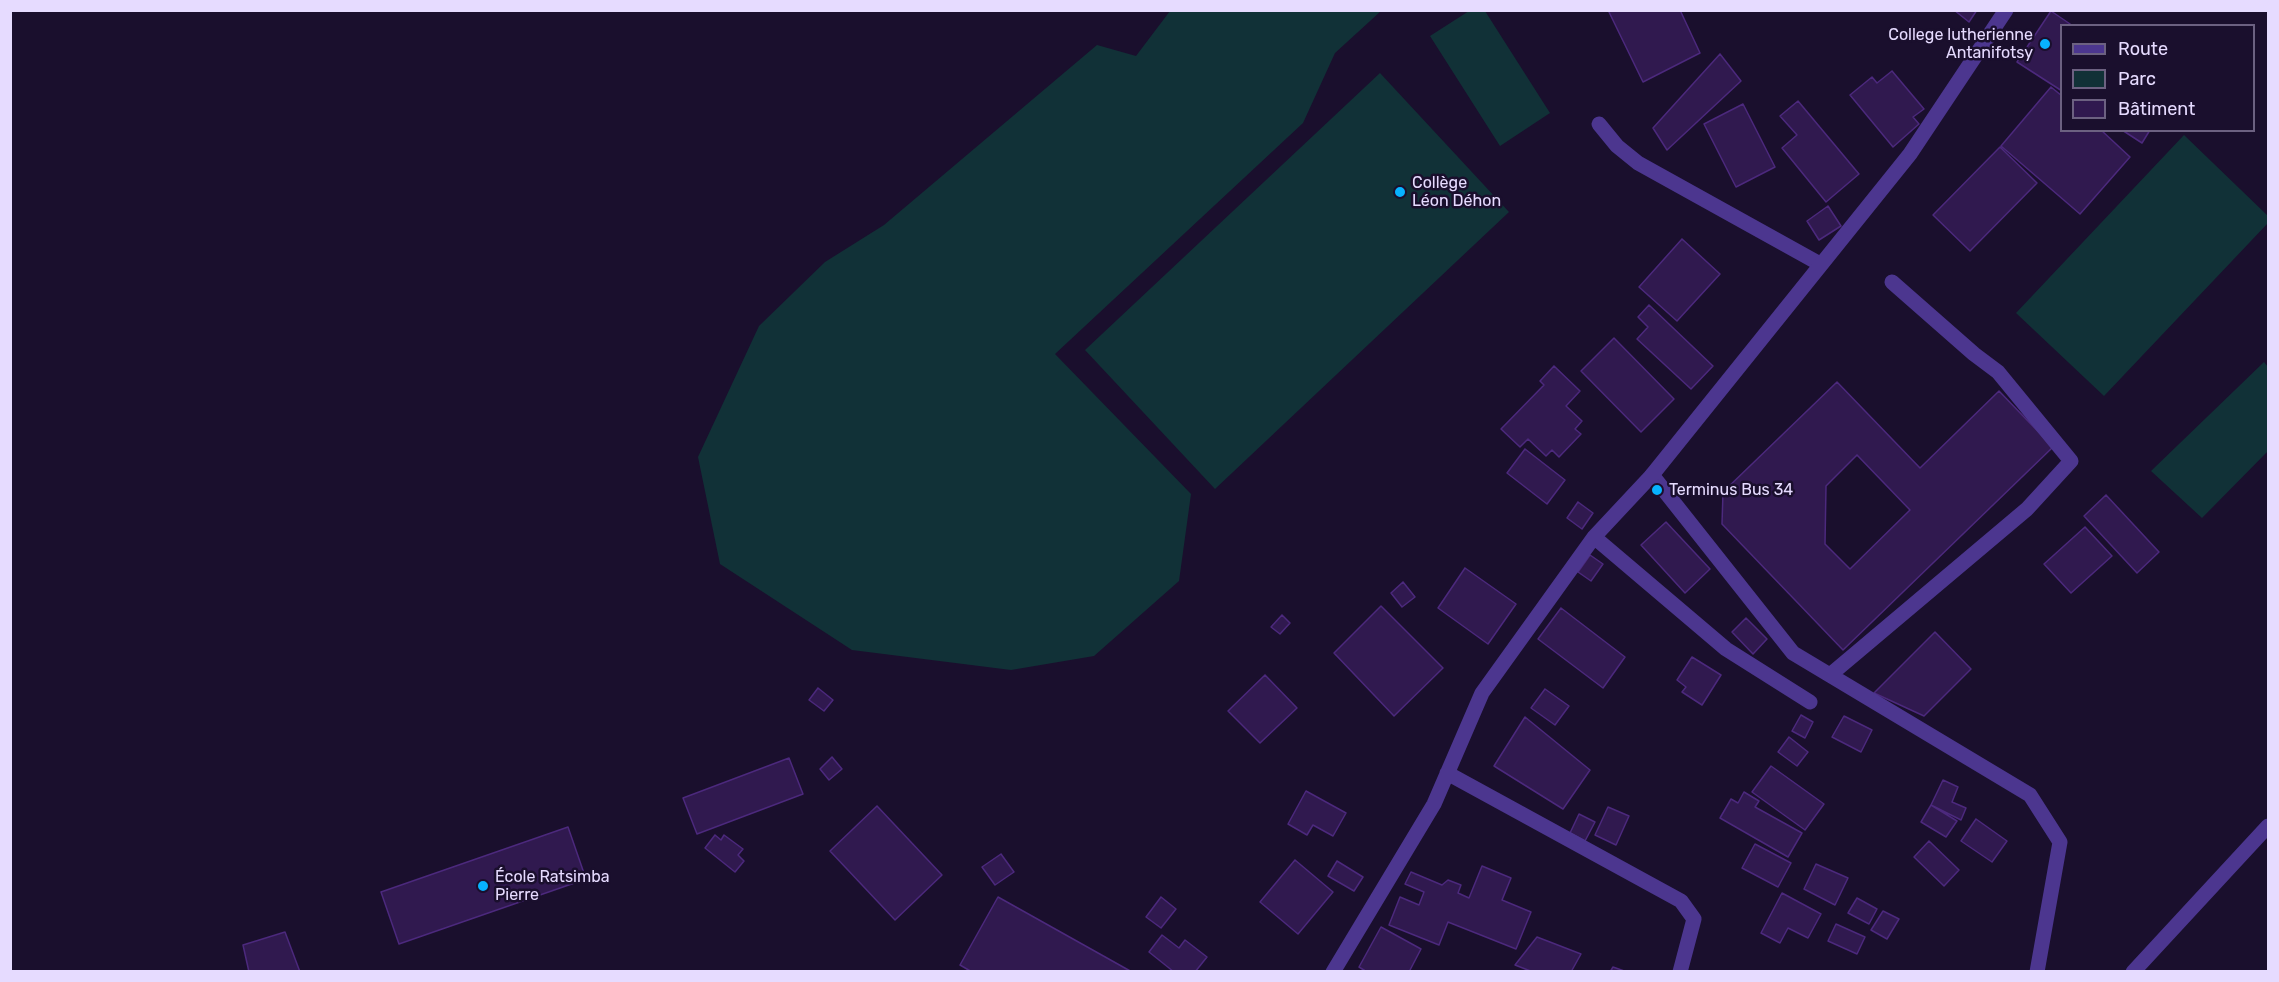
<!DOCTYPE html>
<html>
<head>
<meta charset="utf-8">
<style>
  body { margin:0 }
  #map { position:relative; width:2279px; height:982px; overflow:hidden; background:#1a0f2d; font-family:Rubik,sans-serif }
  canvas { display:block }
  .frame { position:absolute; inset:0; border:12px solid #e6dbff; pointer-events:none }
  .legend { position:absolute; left:2060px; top:24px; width:195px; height:108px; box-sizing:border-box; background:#1a0f2d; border:2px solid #6c6181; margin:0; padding:8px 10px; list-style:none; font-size:18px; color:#e6dbff }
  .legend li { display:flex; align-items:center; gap:12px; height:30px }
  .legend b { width:30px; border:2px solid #6c6181 }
</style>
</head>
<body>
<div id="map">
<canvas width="2279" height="982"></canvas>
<div class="frame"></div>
<ul class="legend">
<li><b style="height:8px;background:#4c368f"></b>Route</li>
<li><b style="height:16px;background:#113137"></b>Parc</li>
<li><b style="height:16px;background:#30194f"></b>Bâtiment</li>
</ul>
</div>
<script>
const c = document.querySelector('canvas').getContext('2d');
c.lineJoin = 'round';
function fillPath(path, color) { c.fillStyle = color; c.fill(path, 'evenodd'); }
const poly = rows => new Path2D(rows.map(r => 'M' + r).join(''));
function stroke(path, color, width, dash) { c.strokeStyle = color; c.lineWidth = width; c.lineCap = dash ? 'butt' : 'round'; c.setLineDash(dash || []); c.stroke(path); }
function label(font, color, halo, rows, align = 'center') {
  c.font = font + ' Rubik,sans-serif'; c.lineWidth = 5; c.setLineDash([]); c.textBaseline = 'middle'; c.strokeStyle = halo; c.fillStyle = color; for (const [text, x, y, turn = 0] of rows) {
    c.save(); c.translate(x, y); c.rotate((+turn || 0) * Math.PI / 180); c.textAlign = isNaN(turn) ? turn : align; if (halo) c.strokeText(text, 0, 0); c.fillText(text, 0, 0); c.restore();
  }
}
fillPath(poly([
  [1170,11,1381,11,1335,53,1303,123,1055,354,1191,494,1179,581,1094,656,1011,670,852,650,720,564,698,457,759,326,825,262,884,225,1097,45,1136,56],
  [1469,11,1485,11,1550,113,1500,146,1430,36],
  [1380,73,1509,212,1215,489,1085,350],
  [2184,135,2268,216,2268,223,2104,396,2016,313],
  [2264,362,2268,367,2268,451,2202,518,2151,471]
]), '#113137');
const building = poly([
  [1608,10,1680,10,1700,53,1643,82,1608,10],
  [1954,10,1977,10,1969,22,1954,10],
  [2051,11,2073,26,2062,26,2062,91,2017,62,2051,11],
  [1720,54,1741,81,1667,150,1653,128,1720,54],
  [1892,71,1924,109,1913,117,1919,124,1893,147,1850,95,1872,77,1877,83,1892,71],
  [2051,87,2062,96,2062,130,2101,130,2130,157,2080,214,2001,146,2051,87],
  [1798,101,1859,174,1826,202,1782,148,1797,135,1780,116,1798,101],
  [1743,104,1775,167,1736,187,1704,124,1743,104],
  [2122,130,2150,130,2142,143,2122,130],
  [2000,147,2037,183,1970,251,1933,215,2000,147],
  [1828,206,1841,226,1819,240,1807,221,1828,206],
  [1682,239,1720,274,1677,321,1639,287,1682,239],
  [1649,305,1713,366,1691,389,1637,339,1648,327,1638,317,1649,305],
  [1614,338,1674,399,1641,432,1581,371,1614,338],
  [1554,366,1580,391,1566,406,1582,421,1575,429,1581,434,1559,457,1552,450,1546,456,1528,439,1520,447,1501,429,1544,385,1540,381,1554,366],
  [1837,382,1920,468,1999,391,2053,447,1843,650,1722,524,1723,492,1837,382],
  [1857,455,1910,510,1850,569,1825,544,1826,486,1857,455],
  [1525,449,1565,480,1547,504,1507,473,1525,449],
  [2106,495,2159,552,2137,573,2084,516,2106,495],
  [1578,502,1593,513,1582,529,1567,518,1578,502],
  [1666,522,1710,569,1685,593,1641,545,1666,522],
  [2085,527,2112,556,2071,593,2044,564,2085,527],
  [1590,555,1603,564,1591,581,1578,572,1590,555],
  [1465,568,1516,604,1488,644,1438,608,1465,568],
  [1403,582,1415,597,1402,607,1391,593,1403,582],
  [1381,606,1443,668,1394,716,1334,653,1381,606],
  [1561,608,1625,657,1603,688,1538,639,1561,608],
  [1282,615,1290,623,1280,634,1271,627,1282,615],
  [1746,618,1767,639,1753,654,1732,632,1746,618],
  [1935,632,1971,669,1924,716,1874,693,1935,632],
  [1692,657,1721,675,1702,705,1682,692,1686,687,1677,680,1692,657],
  [1265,675,1297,708,1260,743,1228,711,1265,675],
  [818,688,833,700,824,711,809,700,818,688],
  [1545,689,1569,706,1555,725,1531,708,1545,689],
  [1801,715,1813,722,1805,738,1792,731,1801,715],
  [1844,716,1872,730,1861,752,1832,737,1844,716],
  [1525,717,1590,770,1563,809,1494,766,1525,717],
  [1789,737,1808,752,1797,766,1778,752,1789,737],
  [832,757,842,769,829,780,820,769,832,757],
  [789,758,803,794,697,834,683,798,789,758],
  [1771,766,1824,804,1805,830,1752,792,1771,766],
  [1943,780,1958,787,1952,802,1966,808,1961,820,1931,805,1943,780],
  [1306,791,1346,813,1333,836,1313,825,1307,835,1288,824,1306,791],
  [1744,792,1759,801,1755,807,1802,833,1788,857,1720,818,1731,799,1738,803,1744,792],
  [1931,805,1957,821,1946,837,1921,822,1931,805],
  [877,806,942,875,895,920,830,851,877,806],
  [1608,807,1629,816,1616,845,1595,835,1608,807],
  [1579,814,1595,822,1585,841,1570,833,1579,814],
  [1976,819,2007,841,1992,862,1961,841,1976,819],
  [568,827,586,879,399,944,381,892,568,827],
  [715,835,721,840,724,835,743,849,738,855,744,861,735,872,705,848,715,835],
  [1929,841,1959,870,1944,886,1914,857,1929,841],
  [1755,844,1791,863,1778,887,1742,868,1755,844],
  [1001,854,1014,872,995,885,982,867,1001,854],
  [1295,860,1333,892,1298,934,1260,902,1295,860],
  [1337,861,1363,877,1354,891,1328,876,1337,861],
  [1816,864,1848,878,1835,905,1804,889,1816,864],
  [1482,866,1511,878,1502,900,1531,912,1516,949,1448,922,1439,945,1389,925,1400,897,1419,905,1424,892,1405,884,1411,872,1442,885,1448,880,1461,885,1458,893,1469,898,1482,866],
  [1782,893,1821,914,1808,938,1788,928,1780,943,1761,933,1782,893],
  [998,897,1132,972,972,972,960,965,998,897],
  [1161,897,1176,909,1161,928,1146,917,1161,897],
  [1857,898,1877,909,1869,924,1848,913,1857,898],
  [1883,911,1899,919,1887,939,1871,930,1883,911],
  [1836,924,1865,937,1857,954,1828,941,1836,924],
  [1381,927,1421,949,1409,972,1367,972,1359,967,1381,927],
  [285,932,300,972,249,972,243,945,285,932],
  [1162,935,1179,948,1185,940,1207,957,1195,972,1174,972,1149,952,1162,935],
  [1537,937,1581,954,1571,972,1533,972,1515,965,1537,937],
  [1613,967,1627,972,1610,972,1613,967]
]);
fillPath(building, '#30194f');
stroke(building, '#4c297d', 1.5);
stroke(poly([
  [1599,124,1617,146,1638,163,1820,264],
  [1652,475,1793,653,2030,795,2060,842,2037,972],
  [1830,675,2027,509,2071,461,1998,372,1974,354,1892,282],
  [2133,972,2268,826]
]), '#4c368f', 15);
stroke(poly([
  [1594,537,1726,649,1810,702],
  [1447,773,1681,901,1694,919,1680,972],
  [1333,972,1434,804,1482,693,1594,537,1652,475,1910,154,2006,10]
]), '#4c368f', 15);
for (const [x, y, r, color] of [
  [2045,44,6,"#07b2ff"],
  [1400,192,6,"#07b2ff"],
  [1657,490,6,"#07b2ff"],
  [483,886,6,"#07b2ff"]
]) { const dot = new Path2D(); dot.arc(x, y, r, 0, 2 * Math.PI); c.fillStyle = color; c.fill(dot); stroke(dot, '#1a0f2d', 2); }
label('16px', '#e6dbff', '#1a0f2d', [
  ["College lutherienne",2033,35,"right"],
  ["Antanifotsy",2033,53,"right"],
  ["Collège",1412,183],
  ["Léon Déhon",1412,201],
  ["Terminus Bus 34",1669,490],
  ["École Ratsimba",495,877],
  ["Pierre",495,895]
], 'left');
</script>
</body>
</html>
